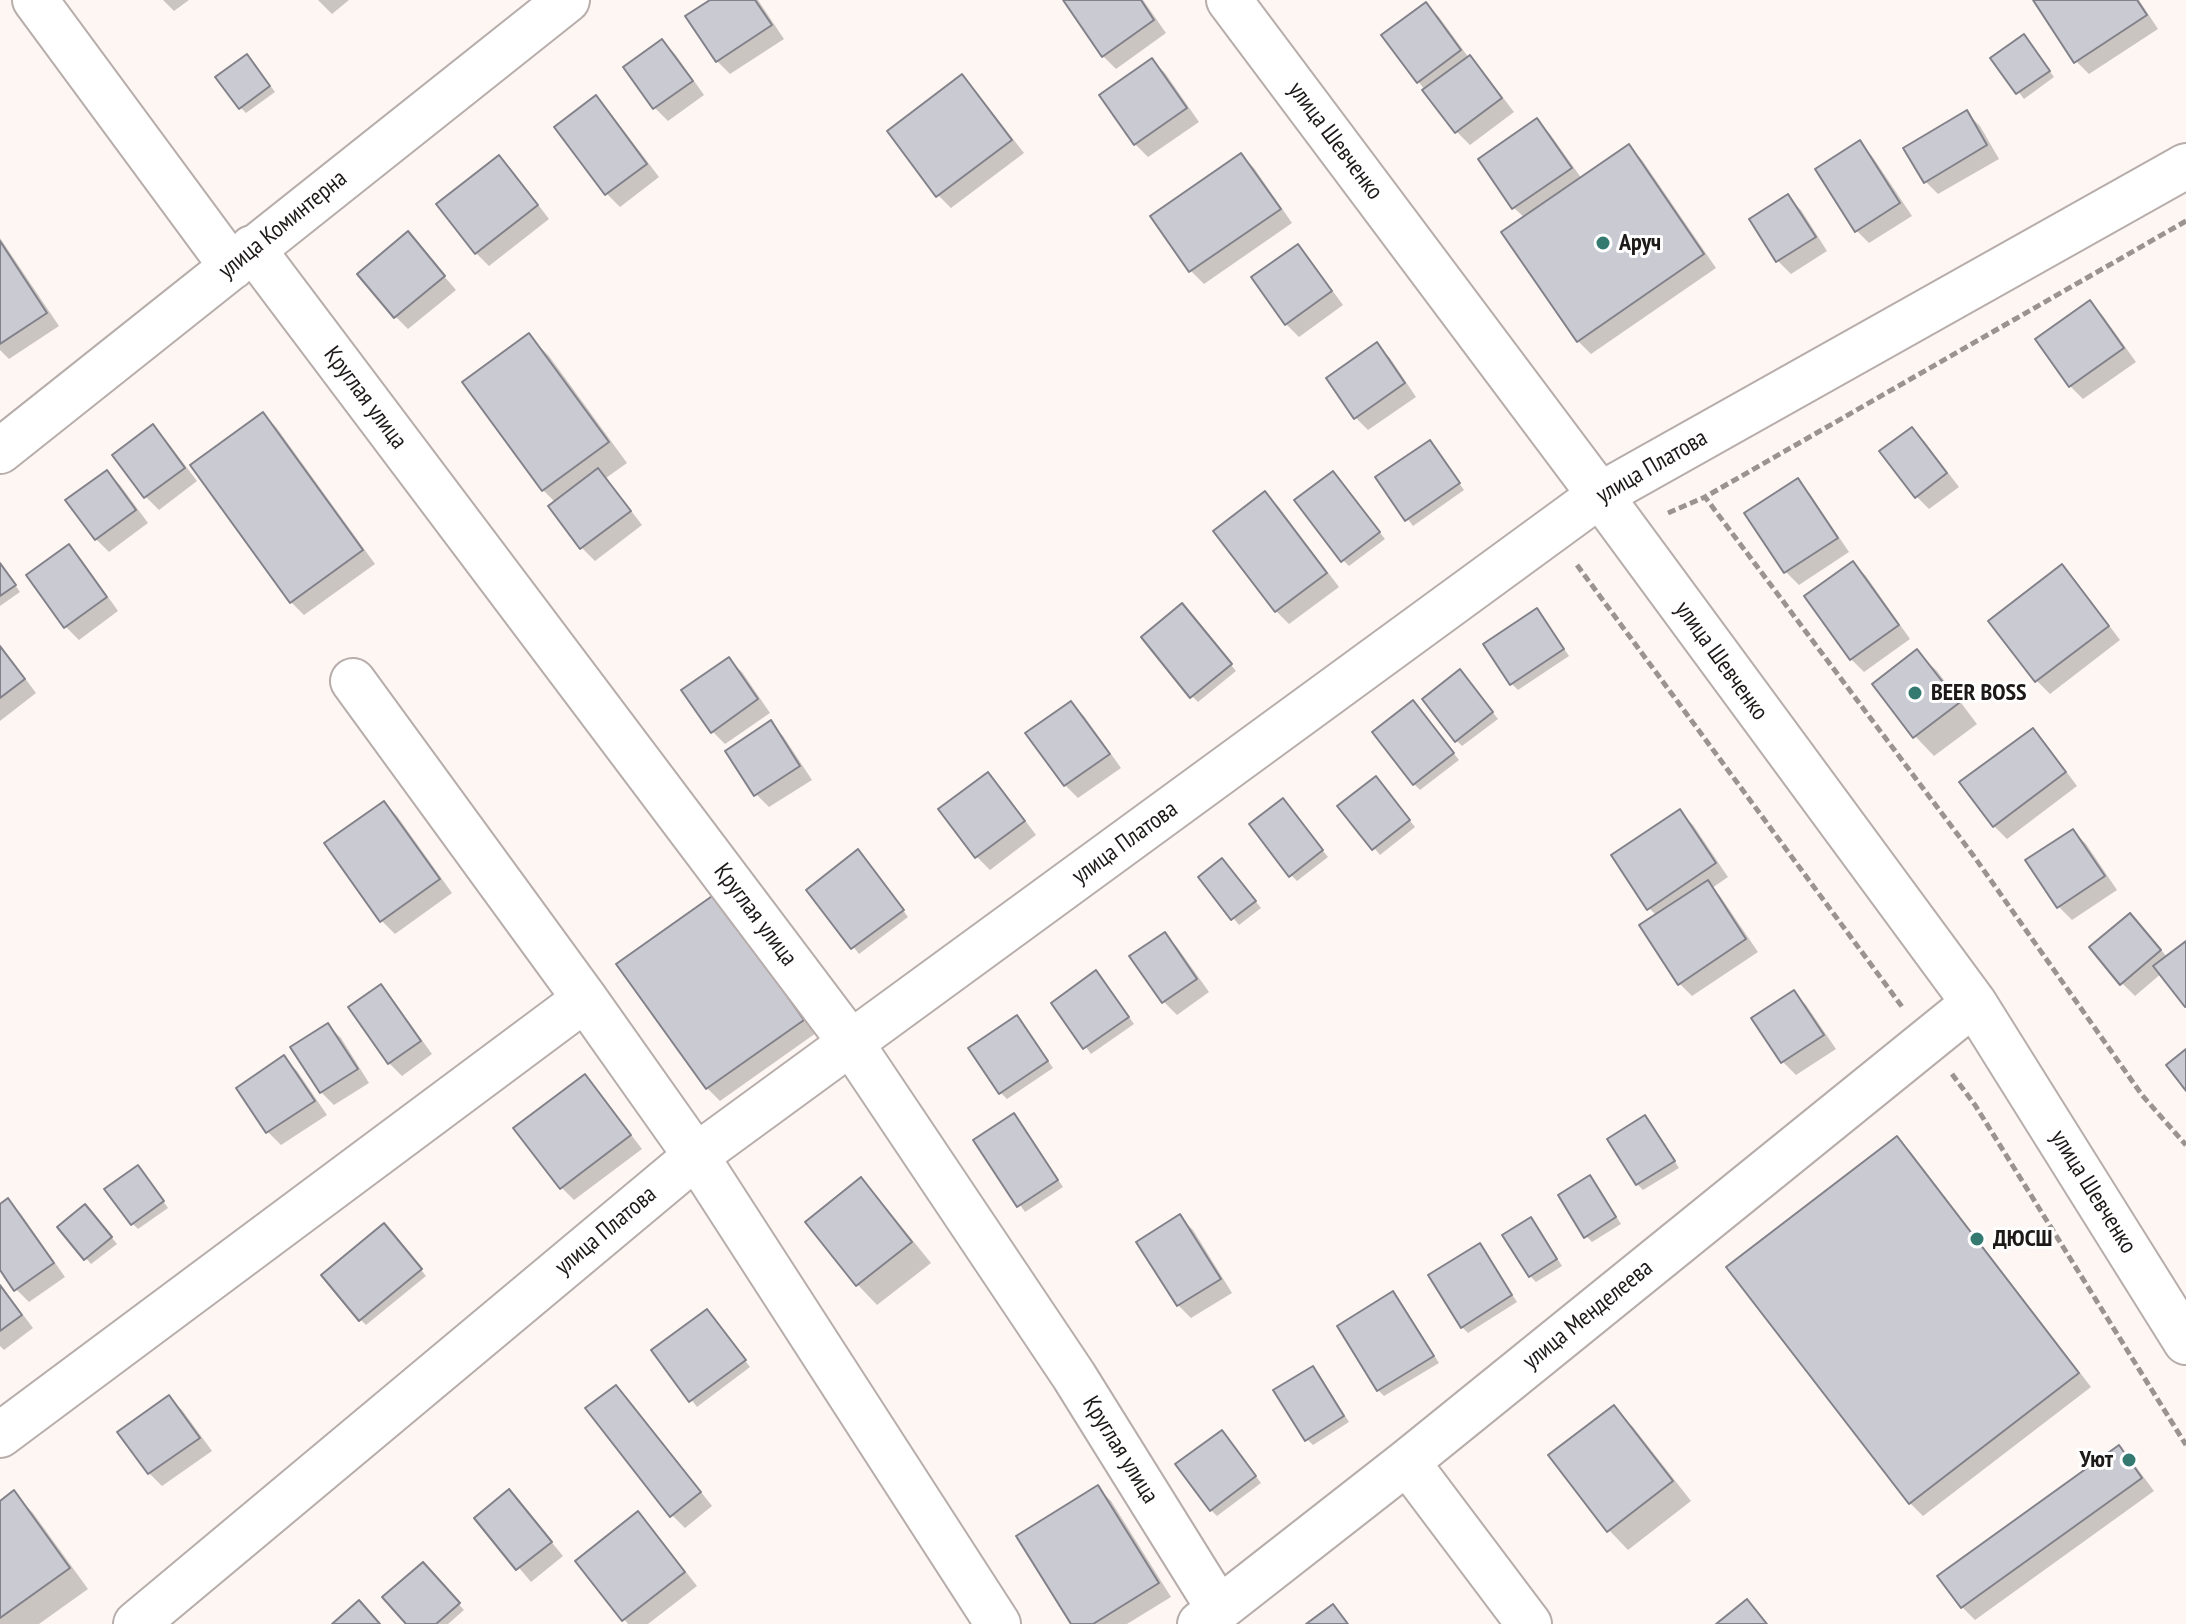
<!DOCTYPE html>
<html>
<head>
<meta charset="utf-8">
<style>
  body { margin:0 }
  canvas { display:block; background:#fef6f3 }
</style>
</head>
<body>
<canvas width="2186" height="1624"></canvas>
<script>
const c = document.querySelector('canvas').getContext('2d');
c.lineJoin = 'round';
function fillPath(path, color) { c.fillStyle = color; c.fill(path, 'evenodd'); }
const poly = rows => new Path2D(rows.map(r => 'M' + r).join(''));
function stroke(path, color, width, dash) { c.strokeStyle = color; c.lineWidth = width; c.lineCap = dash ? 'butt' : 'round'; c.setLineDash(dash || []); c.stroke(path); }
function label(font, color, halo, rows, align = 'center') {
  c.font = font + ' "PT Sans Narrow",sans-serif'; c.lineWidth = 6; c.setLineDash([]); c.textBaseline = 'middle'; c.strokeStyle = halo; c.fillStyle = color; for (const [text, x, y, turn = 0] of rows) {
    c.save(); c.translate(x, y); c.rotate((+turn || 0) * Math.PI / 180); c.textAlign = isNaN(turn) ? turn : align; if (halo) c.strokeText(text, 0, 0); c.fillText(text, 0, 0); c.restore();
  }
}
fillPath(poly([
  [163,0,189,0,174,11],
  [318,0,349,0,332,14],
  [714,0,758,0,784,39,730,74,717,61],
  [1065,0,1143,0,1166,33,1116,69,1103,56],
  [2035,0,2139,0,2158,29,2089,74,2076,61],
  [1426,4,1439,17,1469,58,1482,70,1514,112,1470,145,1457,132,1418,81],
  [662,41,675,54,704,95,668,121,655,108],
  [2030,43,2054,77,2024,99,1993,58],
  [1152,60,1165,73,1199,122,1148,157,1135,144],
  [253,62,275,92,246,113,240,107],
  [962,77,975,90,1024,153,951,208,938,195],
  [596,98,609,111,659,177,620,207,607,194],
  [1967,113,1980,126,1999,159,1938,194,1925,181],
  [1537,121,1550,134,1582,179,1629,147,1642,160,1716,268,1591,354,1578,341,1525,218,1514,208],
  [1859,143,1872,156,1912,216,1869,243,1856,230],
  [1241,155,1254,168,1292,223,1204,284,1191,271,1153,217],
  [499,157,512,170,549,219,489,266,476,253],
  [1788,197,1801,210,1827,251,1791,274,1778,261],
  [408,234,456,290,408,329,395,316],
  [0,238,59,326,9,359,0,350],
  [1297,247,1310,260,1343,305,1299,337,1286,324],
  [2090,303,2103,316,2136,362,2083,399,2070,386],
  [529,336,549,356,627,463,606,478,642,525,595,561,582,548,550,506,555,502,543,490,465,382],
  [1377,345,1390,358,1416,397,1368,430,1355,417],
  [263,414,276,427,375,564,304,615,291,602],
  [153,427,166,440,197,481,159,510,146,497,115,455],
  [1912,429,1925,442,1959,487,1929,509,1916,496],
  [1435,449,1464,490,1413,526,1378,478],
  [107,472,120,485,148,523,109,552,96,539],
  [1339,480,1385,539,1349,566,1343,560],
  [1797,481,1810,494,1849,552,1799,585,1786,572],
  [1265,494,1278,506,1339,587,1289,624,1276,611],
  [69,547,82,560,118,611,79,640,66,627],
  [0,563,20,592,0,606],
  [1853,563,1866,576,1910,639,1864,672,1851,659],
  [2062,567,2075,580,2120,640,2050,694,2037,681,1991,621],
  [1188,611,1236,671,1198,702,1192,696],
  [1542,616,1569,656,1518,690,1512,684],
  [0,649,13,662,36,693,0,721],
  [1917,652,1937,671,1977,724,1934,756,1915,736],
  [729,660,742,672,770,713,725,744,712,731],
  [1466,678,1498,719,1462,746,1456,740],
  [1071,703,1084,716,1121,768,1078,798,1065,785,1028,734],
  [1419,709,1459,760,1420,790,1414,784],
  [770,723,783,736,812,780,769,807,756,794],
  [2033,731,2046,744,2077,786,2007,839,1994,826],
  [988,775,1001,788,1036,835,990,870,977,857,941,810],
  [1381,785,1415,827,1380,855,1340,806],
  [384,803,397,816,452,893,395,934,382,921],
  [1288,807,1328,857,1297,881,1291,875],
  [1680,812,1693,825,1728,877,1712,888,1720,896,1758,952,1692,996,1679,983,1657,916,1649,908],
  [2073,831,2086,844,2117,890,2072,920,2059,907,2028,861],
  [864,858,908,917,859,954,809,890],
  [1228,867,1261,908,1239,925,1201,878],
  [727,909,816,1033,720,1101,707,1088,619,964],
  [2143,929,2168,958,2186,943,2186,1004,2162,973,2135,996,2122,983],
  [1164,934,1177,947,1209,992,1177,1015,1164,1002,1132,957],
  [1102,979,1134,1024,1091,1054,1054,1003],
  [380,987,393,1000,432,1054,402,1076,389,1063],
  [1793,992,1806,1005,1836,1049,1796,1075,1783,1062,1754,1018],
  [1023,1024,1053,1068,1007,1099,1001,1093],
  [328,1025,341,1038,369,1083,334,1105,321,1092],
  [284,1058,297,1071,327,1115,281,1145,268,1132,239,1088],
  [584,1077,597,1090,642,1149,574,1200,561,1187],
  [1645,1117,1651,1123,1679,1168,1643,1190,1637,1184,1610,1140],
  [1020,1122,1063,1187,1025,1212,976,1141],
  [1897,1138,1910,1151,2091,1387,1923,1516,1910,1503],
  [144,1173,168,1208,138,1229,132,1223],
  [1590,1178,1596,1184,1621,1224,1592,1242,1586,1236],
  [860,1180,880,1200,931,1263,877,1305,858,1285,807,1222],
  [8,1201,21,1214,65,1277,29,1302,16,1289,0,1266,0,1206],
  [91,1212,117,1244,91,1264,86,1258],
  [1180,1217,1193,1230,1232,1293,1191,1318,1178,1305],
  [1531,1220,1537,1226,1562,1266,1536,1282,1530,1276],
  [390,1231,426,1276,366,1325,360,1319],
  [1479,1246,1485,1252,1517,1302,1468,1333,1462,1327],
  [0,1284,33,1328,4,1350,0,1346],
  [1393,1293,1399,1299,1439,1363,1384,1396,1378,1390],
  [713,1318,750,1367,697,1407,654,1351],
  [1313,1368,1319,1374,1349,1422,1313,1445,1307,1439],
  [616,1388,629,1400,712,1506,685,1528,672,1515],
  [169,1397,182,1410,212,1451,162,1486,149,1473],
  [1614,1408,1633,1427,1691,1501,1628,1550,1609,1530],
  [1228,1439,1261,1483,1217,1516,1211,1510],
  [2118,1447,2131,1460,2154,1491,1975,1620,1962,1607],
  [1098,1488,1111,1501,1171,1597,1127,1624,1074,1624],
  [14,1493,33,1513,88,1589,39,1624,0,1624,0,1503],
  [521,1505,563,1556,531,1582,477,1518],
  [638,1514,651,1527,697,1586,648,1624,628,1624,578,1561],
  [423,1565,464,1610,448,1624,409,1624]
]), '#0003');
const building = poly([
  [710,0,755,0,772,25,716,62,685,16,710,0],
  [1063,0,1141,0,1154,20,1102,57,1063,0],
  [2033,0,2137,0,2147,15,2074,63,2033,0],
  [1426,2,1461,50,1417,83,1381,35,1426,2],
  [2024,34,2050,71,2016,94,1990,58,2024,34],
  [662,39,693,81,653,109,623,67,662,39],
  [247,54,270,86,239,109,215,77,247,54],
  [1470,55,1502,98,1455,133,1422,90,1470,55],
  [1152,58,1187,108,1134,145,1099,95,1152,58],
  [962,74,1012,140,936,197,887,131,962,74],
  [596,95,647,164,605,195,554,127,596,95],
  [1967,110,1987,145,1924,183,1903,148,1967,110],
  [1537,118,1572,168,1512,209,1478,159,1537,118],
  [1860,140,1900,203,1855,232,1815,169,1860,140],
  [1629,144,1704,254,1577,342,1501,232,1629,144],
  [1241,153,1281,209,1189,272,1150,216,1241,153],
  [499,155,538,205,475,254,436,204,499,155],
  [1788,194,1816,237,1776,262,1749,219,1788,194],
  [408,231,445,276,394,318,357,274,408,231],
  [0,241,47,313,0,344,0,241],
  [1298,244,1332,291,1285,325,1251,277,1298,244],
  [2090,300,2124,348,2069,387,2035,339,2090,300],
  [529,333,609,442,542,491,462,382,529,333],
  [1377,342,1405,383,1354,419,1326,378,1377,342],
  [263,412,363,550,290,603,190,465,263,412],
  [153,424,185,468,144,498,112,455,153,424],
  [1912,427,1947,473,1915,498,1879,451,1912,427],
  [1430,440,1460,483,1405,521,1375,477,1430,440],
  [598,468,631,511,580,549,548,506,598,468],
  [107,470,136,510,95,540,65,500,107,470],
  [1333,471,1380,532,1341,562,1294,500,1333,471],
  [1798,478,1838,538,1784,573,1744,513,1798,478],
  [1265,491,1327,573,1275,612,1213,531,1265,491],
  [69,544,107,597,64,628,26,575,69,544],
  [1853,561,1899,625,1850,660,1804,596,1853,561],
  [0,563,16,585,0,596,0,563],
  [2062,564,2109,626,2035,682,1988,621,2062,564],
  [1182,603,1232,664,1190,698,1141,637,1182,603],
  [1537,608,1564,649,1510,685,1483,644,1537,608],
  [0,646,25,679,0,698,0,646],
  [1917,649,1959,703,1913,738,1872,684,1917,649],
  [729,657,758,699,711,733,681,690,729,657],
  [1460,669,1493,712,1455,742,1422,699,1460,669],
  [1413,700,1454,753,1413,785,1372,732,1413,700],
  [1071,701,1110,754,1064,786,1025,733,1071,701],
  [771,720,800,766,754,796,725,751,771,720],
  [2033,728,2066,772,1993,827,1959,782,2033,728],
  [988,772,1025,821,975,858,938,809,988,772],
  [1376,776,1410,820,1372,850,1337,806,1376,776],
  [1283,798,1323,850,1289,877,1249,824,1283,798],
  [384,801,440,879,380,922,324,843,384,801],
  [1680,809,1716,863,1647,910,1611,855,1680,809],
  [2073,829,2105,876,2057,908,2025,860,2073,829],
  [858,849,904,910,851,949,806,890,858,849],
  [1222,858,1256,901,1231,920,1198,877,1222,858],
  [1708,880,1746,939,1678,985,1639,925,1708,880],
  [715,894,804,1020,706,1089,616,964,715,894],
  [2130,913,2161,950,2120,985,2089,947,2130,913],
  [1165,932,1197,979,1162,1003,1129,956,1165,932],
  [2186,941,2186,1007,2185,1007,2153,966,2186,941],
  [1096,970,1129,1017,1083,1049,1051,1003,1096,970],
  [381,984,421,1041,388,1064,348,1007,381,984],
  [1794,990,1824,1035,1781,1063,1751,1018,1794,990],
  [1017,1015,1048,1061,999,1094,968,1048,1017,1015],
  [328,1023,358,1069,320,1093,290,1047,328,1023],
  [2186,1049,2186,1091,2166,1065,2186,1049],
  [284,1055,315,1101,266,1133,236,1088,284,1055],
  [585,1074,631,1135,560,1189,513,1128,585,1074],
  [1014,1113,1058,1180,1017,1207,973,1140,1014,1113],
  [1645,1115,1675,1161,1636,1185,1607,1139,1645,1115],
  [1897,1136,2079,1373,1909,1504,1726,1267,1897,1136],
  [138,1165,164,1201,131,1225,104,1189,138,1165],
  [1590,1175,1616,1217,1584,1238,1558,1195,1590,1175],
  [861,1177,912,1242,856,1286,805,1222,861,1177],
  [8,1198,54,1263,14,1291,0,1270,0,1204,8,1198],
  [85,1204,112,1237,84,1260,57,1227,85,1204],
  [1180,1214,1221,1279,1177,1306,1136,1242,1180,1214],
  [1531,1217,1557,1259,1529,1277,1502,1235,1531,1217],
  [384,1223,422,1269,359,1321,321,1275,384,1223],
  [1480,1243,1512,1295,1461,1328,1428,1275,1480,1243],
  [0,1285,22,1315,0,1331,0,1285],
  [1393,1291,1434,1356,1377,1391,1337,1326,1393,1291],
  [707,1309,746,1360,689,1402,651,1350,707,1309],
  [1313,1366,1344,1416,1305,1441,1273,1390,1313,1366],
  [616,1385,701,1492,670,1517,585,1408,616,1385],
  [169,1395,200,1438,148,1474,117,1432,169,1395],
  [1614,1405,1673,1481,1607,1532,1548,1455,1614,1405],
  [1222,1430,1256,1476,1210,1511,1175,1464,1222,1430],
  [2119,1445,2142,1478,1961,1608,1937,1576,2119,1445],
  [1098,1485,1159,1583,1093,1624,1071,1624,1016,1536,1098,1485],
  [509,1489,552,1542,516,1570,474,1518,509,1489],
  [14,1490,70,1568,0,1618,0,1501,14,1490],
  [638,1511,685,1572,622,1621,575,1561,638,1511],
  [423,1562,460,1603,436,1624,406,1624,382,1597,423,1562],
  [1747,1599,1767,1624,1716,1624,1747,1599],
  [359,1600,380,1624,332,1624,359,1600],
  [1333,1604,1348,1624,1306,1624,1333,1604]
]);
fillPath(building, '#cacad3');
stroke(building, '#828189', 2);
const minor = poly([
  [35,0,232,267],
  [1229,0,1600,495,1974,1003,2186,1342],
  [252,248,851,1043,1074,1376,1219,1609],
  [0,451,567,0],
  [353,681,585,999,696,1156,998,1624],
  [0,1435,585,999],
  [1407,1462,1529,1624],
  [136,1624,696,1156,1600,495,2186,166],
  [1200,1624,1407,1462,1974,1003]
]);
stroke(minor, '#b7adaa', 48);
stroke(poly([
  [2186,221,1705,497,1973,855,2142,1095,2186,1145],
  [1668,513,1705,497],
  [1577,565,1903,1008],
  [1952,1074,1975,1105,2186,1445]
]), '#9a9491', 5, [8, 4]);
stroke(minor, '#fff', 44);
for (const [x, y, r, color] of [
  [1603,243,8,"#347a71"],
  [1915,693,8,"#347a71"],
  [1977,1239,8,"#347a71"],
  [2129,1460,8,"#347a71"]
]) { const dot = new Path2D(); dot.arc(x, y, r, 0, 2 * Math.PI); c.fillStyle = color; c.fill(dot); stroke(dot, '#fff', 3); }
label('24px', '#1d1918', '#fff', [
  ["улица Шевченко",1335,141,53],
  ["улица Коминтерна",283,225,-39],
  ["Круглая улица",365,398,53],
  ["улица Платова",1652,467,-30],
  ["улица Шевченко",1721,661,54],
  ["улица Платова",1125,843,-36],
  ["Круглая улица",755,915,53],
  ["улица Шевченко",2093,1192,58],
  ["улица Платова",606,1231,-40],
  ["улица Менделеева",1588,1315,-39],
  ["Круглая улица",1120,1450,58]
]);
label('bold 24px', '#1d1918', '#fff', [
  ["Аруч",1619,243],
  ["BEER BOSS",1931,693],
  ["ДЮСШ",1993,1239],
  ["Уют",2113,1460,"right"]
], 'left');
</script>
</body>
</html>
